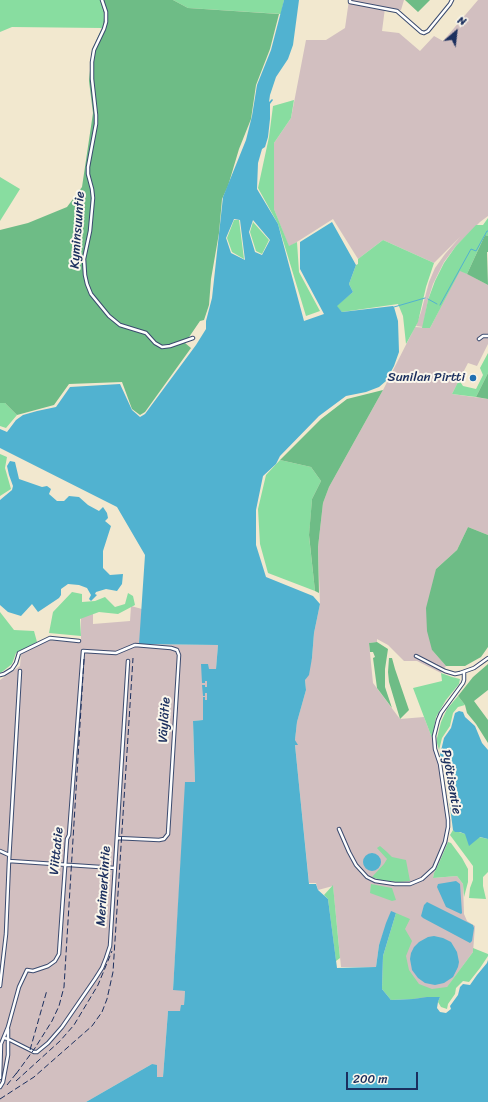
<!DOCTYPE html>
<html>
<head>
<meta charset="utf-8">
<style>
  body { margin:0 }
  #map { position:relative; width:488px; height:1102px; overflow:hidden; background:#f2e8cf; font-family:Sriracha,sans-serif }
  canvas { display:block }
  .north { position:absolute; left:436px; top:12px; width:40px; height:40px; -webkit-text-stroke:3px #fbf7ec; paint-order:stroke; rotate:28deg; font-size:11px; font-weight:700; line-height:16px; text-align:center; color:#1b2f5e }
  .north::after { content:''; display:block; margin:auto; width:14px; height:18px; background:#1b2f5e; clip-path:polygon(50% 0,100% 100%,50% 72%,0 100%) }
  .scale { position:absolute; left:346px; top:1072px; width:72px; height:18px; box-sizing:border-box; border:2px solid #1b2f5e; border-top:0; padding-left:5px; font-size:12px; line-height:14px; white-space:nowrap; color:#1b2f5e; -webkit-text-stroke:3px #fbf7ec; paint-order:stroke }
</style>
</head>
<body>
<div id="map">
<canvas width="488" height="1102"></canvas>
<div class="north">N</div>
<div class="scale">200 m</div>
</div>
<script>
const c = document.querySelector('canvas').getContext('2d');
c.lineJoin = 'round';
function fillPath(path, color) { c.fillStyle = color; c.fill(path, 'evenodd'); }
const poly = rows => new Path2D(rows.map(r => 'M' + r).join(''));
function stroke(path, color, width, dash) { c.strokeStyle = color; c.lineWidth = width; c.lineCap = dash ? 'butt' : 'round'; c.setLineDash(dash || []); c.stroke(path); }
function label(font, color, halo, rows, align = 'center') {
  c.font = font + ' Sriracha,sans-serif'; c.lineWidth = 4; c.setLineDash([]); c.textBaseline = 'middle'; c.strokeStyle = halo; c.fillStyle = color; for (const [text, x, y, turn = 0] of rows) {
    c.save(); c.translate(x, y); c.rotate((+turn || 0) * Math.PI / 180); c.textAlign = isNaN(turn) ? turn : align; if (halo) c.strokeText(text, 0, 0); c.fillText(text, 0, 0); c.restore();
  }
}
fillPath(poly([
  [349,0,404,0,401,10,385,8,382,31,399,33,420,51,434,36,443,41,478,0,488,0,488,216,480,222,456,246,444,262,433,284,428,300,423,327,416,326,421,312,429,282,435,268,445,254,460,237,434,263,383,240,358,259,333,219,289,247,274,209,274,143,291,118,306,40,326,40,345,28],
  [460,270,488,285,488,344,477,366,468,363,452,394,488,399,488,535,468,527,457,550,436,569,432,650,446,666,441,673,417,661,404,661,388,645,377,639,377,642,369,643,373,683,400,719,424,717,432,738,440,764,448,827,448,842,439,863,434,873,433,878,457,876,463,884,464,914,467,921,475,926,473,952,440,997,413,999,396,913,391,912,379,945,376,967,341,967,333,886,318,890,316,883,309,883,295,745,297,745,295,740,297,722,306,690,305,680,312,658,314,633,320,604,318,547,323,503,329,487,383,390,415,327,430,328],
  [93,603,93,624,130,621,131,606,142,609,140,644,218,645,216,669,208,669,205,680,207,680,207,687,205,687,205,693,207,693,207,700,205,700,203,720,193,721,195,783,186,782,173,989,185,991,184,1005,180,1011,168,1011,163,1077,157,1077,152,1064,86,1102,0,1102,0,680,20,666,21,654,49,640,81,643,81,608]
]), '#d2bfc0');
fillPath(poly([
  [0,0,100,0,104,15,102,28,12,27,0,32],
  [173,0,284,0,281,14,188,8],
  [294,100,291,118,274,143,274,209,289,246,297,242,299,272,320,311,306,316,278,224,258,188,269,137,273,106],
  [0,177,20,189,0,221],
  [488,218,488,236,485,235,467,274,460,271,430,328,422,328,428,300,435,281,444,263,456,246,476,225,483,225],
  [234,220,239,220,244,259,232,252,227,238],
  [253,222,269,240,262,254,256,251,250,232],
  [383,240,434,263,426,287,418,322,406,344,403,316,398,304,342,312,336,306,353,292,349,284,356,265,358,264,358,259],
  [488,353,488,373,476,397,452,394,459,380,463,386,476,389,483,375,480,368],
  [0,403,5,403,17,415,6,428,0,426],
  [0,454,7,457,5,468,11,489,0,496],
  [280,460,311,467,321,481,312,499,309,536,315,591,268,573,260,544,258,509,266,475],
  [72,592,82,594,82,602,95,601,105,597,115,607,125,604,128,593,133,596,135,605,118,614,99,612,80,619,81,636,49,633,53,612],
  [0,612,14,630,34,631,37,642,16,653,12,664,2,672,0,673],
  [441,673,452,677,460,679,459,684,446,700,436,717,432,738,413,688,442,681],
  [458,696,465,705,458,707,453,713,450,726,442,738,439,750,437,743,437,738,441,722,447,709],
  [453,830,465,834,488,839,488,872,483,877,483,886,486,899,469,898,470,888,473,880,473,866,450,835],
  [448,842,451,843,462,858,468,869,468,882,464,897,463,884,457,876,433,878,434,873,439,863],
  [380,846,387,852,392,857,406,860,410,881,398,882,380,880,372,877,384,864,387,859,377,848],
  [371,884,392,888,396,900,392,901,370,893],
  [333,885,340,958,336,961,328,899,324,895],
  [396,913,410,919,405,929,412,941,406,956,409,970,419,984,432,989,447,987,473,952,473,948,488,954,488,956,480,968,469,982,463,981,456,988,455,994,448,1004,447,1009,441,1007,438,1002,440,997,427,997,413,999,391,1000,382,989,383,956]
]), '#88dda0');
fillPath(poly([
  [100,0,173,0,188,8,279,14,270,49,256,85,251,119,239,149,228,186,222,199,219,233,211,279,209,305,204,320,200,321,185,343,191,348,145,412,140,415,132,409,122,382,69,384,54,405,17,415,5,403,0,403,0,230,28,223,67,207,82,187,93,113,89,81,92,50,102,28,104,15],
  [405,0,430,0,418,12],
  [485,235,488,236,488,252,487,252,488,285,467,274],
  [488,373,488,399,476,397],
  [383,390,329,487,323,503,318,547,319,593,315,591,309,535,312,499,321,481,311,467,280,460,321,419,347,399],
  [468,527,488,535,488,647,481,657,465,666,446,666,432,650,427,631,426,608,436,569,457,550],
  [377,642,388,649,385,669,385,687,392,708,377,688,373,658,375,657,373,652,370,652,369,643],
  [389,658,392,658,395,669,409,710,400,719,389,682,388,672],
  [488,664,488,690,474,701,488,720,488,743,476,724,467,713,465,705,458,696,473,677]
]), '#6ebc86');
fillPath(poly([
  [284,0,299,0,293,45,288,59,276,77,270,95,269,102,272,99,273,100,270,104,270,119,268,137,265,147,262,149,258,163,257,189,278,224,304,321,324,314,300,269,300,242,332,222,356,265,349,284,353,292,337,306,342,312,393,306,394,307,398,321,399,352,394,366,386,381,379,387,366,392,346,396,319,416,280,456,276,464,263,476,256,510,256,545,266,577,313,596,320,604,314,633,312,658,309,675,305,680,306,690,297,722,295,740,298,745,295,745,309,884,316,884,318,890,328,899,337,968,376,967,379,945,386,923,391,911,396,913,383,956,382,989,391,1000,413,999,427,997,440,997,438,1002,437,1008,440,1012,446,1013,451,1009,450,1006,458,995,460,987,463,984,470,985,477,975,487,963,488,960,488,1102,86,1102,152,1064,157,1065,157,1077,163,1077,168,1011,180,1011,181,1005,184,1005,185,991,173,990,185,782,195,782,193,721,203,720,203,697,205,697,205,700,207,700,207,693,205,693,205,696,203,696,202,685,205,685,205,687,207,687,207,681,205,681,205,683,202,683,201,664,208,664,209,669,216,669,218,645,139,644,145,555,117,507,0,448,0,429,7,432,16,420,23,415,37,411,56,407,70,387,120,384,132,410,140,417,145,414,196,345,206,329,206,321,212,298,223,197,246,140,252,116,257,85,271,50],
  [234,219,240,220,245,260,231,253,226,238],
  [253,220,270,240,262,255,255,252,249,232],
  [10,461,15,462,19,479,42,487,47,486,51,489,49,494,57,501,64,501,69,496,79,497,88,505,99,511,103,507,107,513,108,518,105,521,111,526,103,551,103,568,110,575,123,574,122,584,117,591,106,589,96,592,95,594,97,595,91,601,89,599,91,595,87,588,79,585,68,584,61,589,61,595,59,598,38,612,32,604,21,616,8,612,0,605,0,500,12,490,13,486,9,475,7,466],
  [459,711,463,712,465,717,475,726,482,743,488,750,488,839,480,837,469,846,465,834,460,832,455,832,453,830,446,776,445,762,440,755,444,738,451,728,455,713],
  '363 862a9 9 0 1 1 18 0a9 9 0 1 1-18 0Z',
  [456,881,460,884,462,913,461,914,446,907,437,887,438,884],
  [427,902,473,925,474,928,472,941,470,943,423,918,421,916,424,905],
  [434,936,443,938,451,942,457,952,459,962,458,967,453,977,444,983,435,985,425,983,418,978,412,970,410,959,411,953,414,947,419,942,428,937]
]), '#51b2d0');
stroke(poly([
  [428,299,437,304],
  [440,305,471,249,476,251,487,231,488,231],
  [394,307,425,298]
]), '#51b2d0', 1);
const minor = poly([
  [102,0,106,12,106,22,104,29,94,50,92,62,92,79,96,115,96,124,88,167,88,174,92,189,93,198,90,231,84,259,85,275,87,284,91,294,109,316,120,325,146,333,155,343,162,347,170,346,193,338],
  [350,0,350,2,397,11,421,32,424,33,428,31,450,4,452,0],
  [479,339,483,336,488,336],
  [416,656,445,671,455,674,460,673,474,668,488,658],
  [0,675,4,674,12,669,16,663,19,653,50,638,79,641],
  [339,829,349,852,356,865,367,877,375,881,395,884,410,884,422,879,434,868,445,842,448,827,448,820,440,764,435,749,434,736,438,720,441,713,463,683,464,680,464,672],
  [0,851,9,855],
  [9,861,115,868],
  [0,986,6,934,9,861,20,671],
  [4,1038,8,1039,34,1052,37,1052,48,1043,62,1027,95,979,102,968,106,958,110,946,128,661],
  [0,1078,1,1044,8,1027,19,987,27,970,33,971,48,966,55,961,59,954,67,839,69,835,83,651,116,653,135,645,171,648,177,650,179,655,168,834,164,839,159,840,117,838],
  [0,1087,3,1082,8,1055,8,1029]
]);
stroke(minor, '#3b4b6f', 4.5);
stroke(minor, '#fff', 2.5);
stroke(poly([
  [30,1050,47,990],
  [16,1074,35,1048,52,1021,59,1006,64,987,84,659],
  [16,1081,60,1041,74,1025,98,985,112,951],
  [7,1085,19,1070],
  [0,1099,34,1077,92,1026,102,1012,107,999,113,972,133,658]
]), '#1b2f5e', 1, [6, 3]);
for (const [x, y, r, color] of [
  [473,378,4,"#1f6fb2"]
]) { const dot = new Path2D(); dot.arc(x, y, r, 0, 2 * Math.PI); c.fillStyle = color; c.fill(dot); stroke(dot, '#fbf7ec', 1.5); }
label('13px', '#1b2f5e', '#fbf7ec', [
  ["Kyminsuuntie",78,230,-86],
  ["Väylätie",165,720,-86],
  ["Pyötisentie",451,782,80],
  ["Viittatie",57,851,-84],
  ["Merimerkintie",104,886,-86]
]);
label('13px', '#1b2f5e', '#fbf7ec', [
  ["Sunilan Pirtti",465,378]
], 'right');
</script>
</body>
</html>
